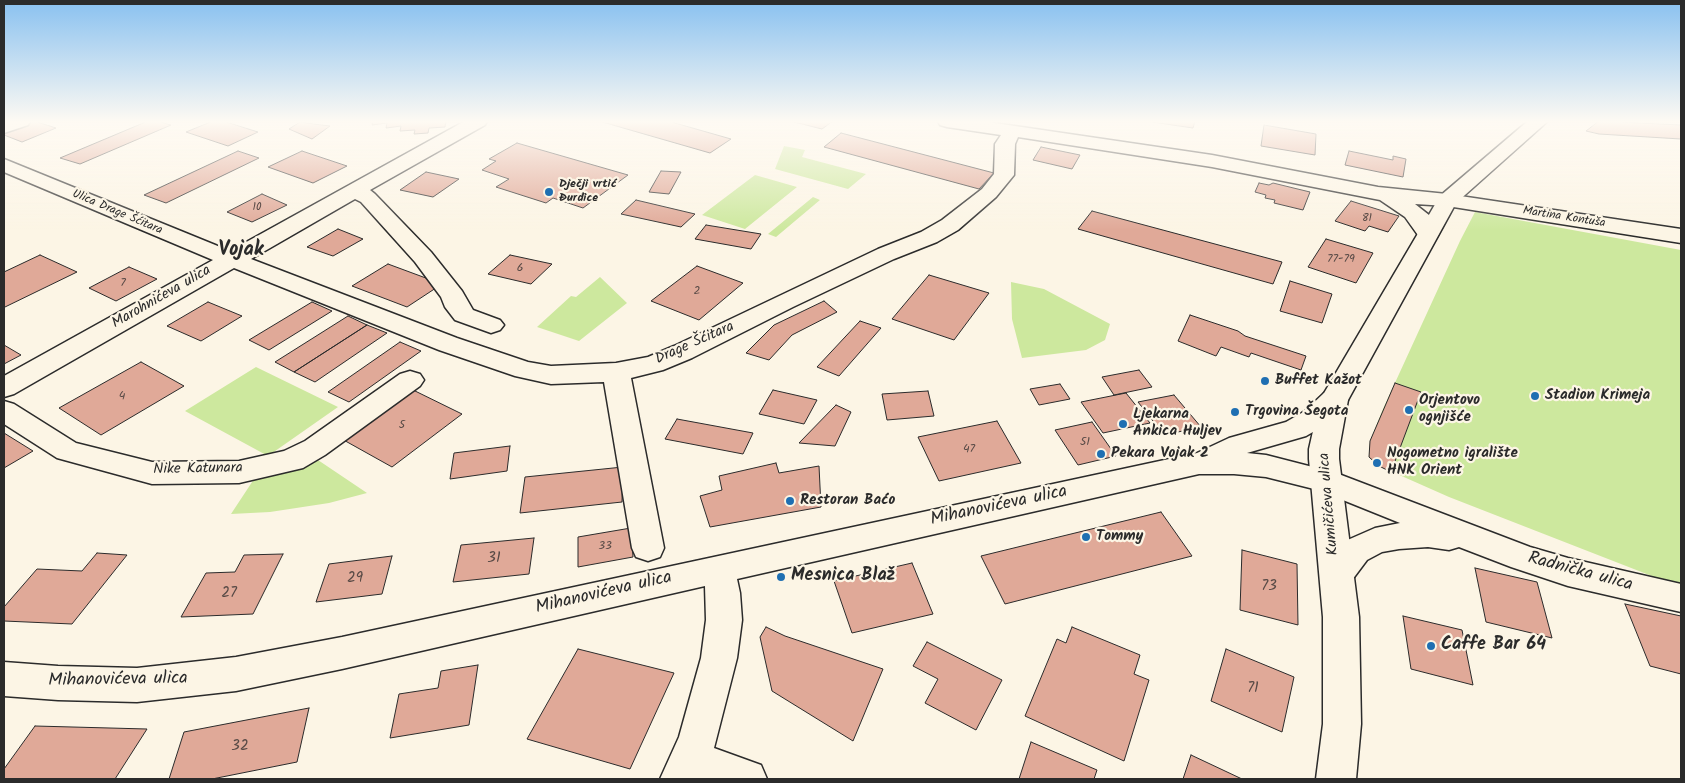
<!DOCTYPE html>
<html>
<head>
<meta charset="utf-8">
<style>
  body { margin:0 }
  #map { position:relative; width:1685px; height:783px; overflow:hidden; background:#fcf5e5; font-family:Kalam,sans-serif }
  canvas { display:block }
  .frame { position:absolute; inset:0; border:5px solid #2b2b2b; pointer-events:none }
</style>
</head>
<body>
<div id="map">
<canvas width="1685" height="783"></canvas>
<div class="frame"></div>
</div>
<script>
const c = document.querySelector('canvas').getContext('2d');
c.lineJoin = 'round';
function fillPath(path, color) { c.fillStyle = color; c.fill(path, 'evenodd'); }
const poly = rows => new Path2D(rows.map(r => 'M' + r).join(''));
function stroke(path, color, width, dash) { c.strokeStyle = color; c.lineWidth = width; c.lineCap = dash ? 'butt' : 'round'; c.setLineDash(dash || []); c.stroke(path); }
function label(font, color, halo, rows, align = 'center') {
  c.font = font + ' Kalam,sans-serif'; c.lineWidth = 4.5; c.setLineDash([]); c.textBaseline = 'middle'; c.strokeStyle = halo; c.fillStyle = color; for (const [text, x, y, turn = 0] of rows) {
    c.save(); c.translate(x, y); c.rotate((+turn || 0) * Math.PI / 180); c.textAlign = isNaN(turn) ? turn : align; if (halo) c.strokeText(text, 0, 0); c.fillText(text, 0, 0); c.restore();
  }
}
fillPath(poly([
  [784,146,805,150,802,157,866,174,848,189,775,169],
  [755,175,797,187,745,229,702,215],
  [813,197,820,200,776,237,768,234],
  [1475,212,1681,250,1681,584,1662,580,1449,497,1379,466,1369,457,1370,441,1383,409,1460,241],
  [600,277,627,303,579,341,537,327,571,296,576,297],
  [1011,282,1044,289,1110,324,1105,340,1086,350,1022,358,1012,319],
  [256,367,338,407,268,456,185,411],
  [312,456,367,493,329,503,270,512,231,514,258,473]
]), '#cde89e');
const building = poly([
  [34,121,56,128,22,142,4,135,4,132,34,121],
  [148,121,157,121,171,125,80,164,60,158,148,121],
  [213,121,223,121,258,132,228,146,186,132,213,121],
  [373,121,446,121,445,127,429,128,428,133,414,134,415,130,400,131,401,126,386,128,387,123,372,125,373,121],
  [599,121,668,121,731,139,710,153,599,121],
  [790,121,833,121,822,129,790,121],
  [1145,121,1195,121,1193,128,1145,121],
  [1599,121,1681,125,1681,139,1599,134,1586,131,1599,121],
  [300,122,314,124,330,126,312,139,289,129,300,122],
  [1264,125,1316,134,1315,155,1261,146,1264,125],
  [841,133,994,173,979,189,824,147,841,133],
  [517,143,628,175,583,208,553,198,546,203,496,187,509,179,482,170,496,161,489,159,517,143],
  [1041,147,1080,155,1072,169,1033,160,1041,147],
  [238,151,259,158,166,203,144,195,238,151],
  [302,151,347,166,313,183,268,167,302,151],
  [1349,151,1393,160,1393,156,1406,159,1403,177,1345,165,1349,151],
  [661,171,681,172,669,194,649,192,661,171],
  [426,172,459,179,433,197,400,190,426,172],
  [1259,183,1269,185,1273,183,1310,192,1303,210,1274,203,1275,200,1265,198,1266,195,1255,192,1259,183],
  [262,194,287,205,252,222,227,212,262,194],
  [636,200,695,214,681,227,621,214,636,200],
  [1351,201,1399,216,1388,232,1369,226,1365,231,1335,221,1351,201],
  [1092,211,1282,262,1273,284,1078,229,1092,211],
  [706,225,761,234,751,249,695,239,706,225],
  [338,229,363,239,333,256,307,247,338,229],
  [1326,239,1373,253,1356,283,1308,267,1326,239],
  [40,255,77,272,5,307,4,306,4,272,40,255],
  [510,255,552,264,531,284,488,274,510,255],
  [388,264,442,284,407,307,352,286,388,264],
  [697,266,743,283,699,320,651,301,697,266],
  [129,267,157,279,116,301,89,288,129,267],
  [929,275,989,293,954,340,892,319,929,275],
  [1290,281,1332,294,1322,323,1280,311,1290,281],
  [824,301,837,312,792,335,769,360,746,353,774,325,824,301],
  [208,302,242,316,201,341,167,326,208,302],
  [312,302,332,311,269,350,249,340,312,302],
  [1190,315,1238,331,1245,336,1306,356,1301,370,1251,353,1249,357,1221,347,1216,356,1178,341,1190,315],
  [348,316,367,325,294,372,275,362,348,316],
  [860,321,881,328,839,376,817,367,860,321],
  [367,325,387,333,315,382,294,372,367,325],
  [400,342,421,351,349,402,328,392,400,342],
  [4,345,21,355,4,364,4,345],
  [141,362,184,386,101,435,59,408,141,362],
  [1139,370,1152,387,1114,395,1102,377,1139,370],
  [1395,383,1421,392,1391,472,1379,466,1369,457,1370,441,1395,383],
  [1060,384,1070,399,1039,405,1030,389,1060,384],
  [411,389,462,414,392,467,340,438,411,389],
  [773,390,817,400,804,424,759,414,773,390],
  [928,391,934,416,887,420,882,394,928,391],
  [1126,393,1150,423,1103,433,1081,402,1126,393],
  [1174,395,1201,427,1164,435,1138,402,1174,395],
  [836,405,851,412,835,446,799,443,836,405],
  [677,419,753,433,743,454,665,439,677,419],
  [997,421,1021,463,939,481,918,437,997,421],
  [1092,422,1116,456,1078,465,1055,430,1092,422],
  [4,433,33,451,4,468,4,433],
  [510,446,507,471,450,479,454,453,510,446],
  [776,463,779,473,819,466,821,507,710,527,700,496,722,490,719,476,776,463],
  [623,467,622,502,520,513,525,477,623,467],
  [1161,512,1192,556,1005,604,981,556,1161,512],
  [631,528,633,557,578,567,578,537,631,528],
  [534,538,529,574,453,582,461,545,534,538],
  [1242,550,1297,564,1298,625,1240,610,1242,550],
  [97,553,127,555,72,624,4,621,4,607,37,569,82,571,97,553],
  [283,554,253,614,181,617,206,573,235,572,244,555,283,554],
  [392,556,382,594,316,602,329,564,392,556],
  [912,563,933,614,852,633,834,581,912,563],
  [1475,568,1537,582,1552,638,1486,622,1475,568],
  [1625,604,1681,616,1681,674,1650,666,1625,604],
  [1403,616,1462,630,1473,685,1411,669,1403,616],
  [766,627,785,636,883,669,853,741,772,691,760,637,766,627],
  [1072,627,1140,655,1134,674,1149,680,1124,761,1025,716,1057,639,1066,643,1072,627],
  [927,642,1002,680,976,730,925,703,938,679,913,666,927,642],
  [578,649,674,673,630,769,527,739,578,649],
  [1226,649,1294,677,1282,732,1211,701,1226,649],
  [478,665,469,725,390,738,399,694,438,688,441,671,478,665],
  [309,708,297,762,212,779,169,779,184,732,309,708],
  [35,726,147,729,115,779,4,779,4,769,35,726],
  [1031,742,1097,770,1094,779,1019,779,1031,742],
  [1191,755,1242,779,1183,779,1191,755]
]);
fillPath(building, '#e0a998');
stroke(building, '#2b2b2b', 1);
const minor = poly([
  [4,121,30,121,28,125,4,133,4,121],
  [465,121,487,121,485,125,370,190,375,194,431,252,462,291,473,310,500,320,504,325,500,330,491,333,455,320,445,307,441,297,415,262,361,202,355,199,251,259,457,338,528,362,551,366,616,363,648,357,674,346,878,249,921,232,942,220,982,189,994,174,995,144,1001,135,947,127,940,125,938,121,981,121,1212,155,1378,187,1447,194,1681,229,1681,243,1447,206,1415,204,1429,215,1439,233,1436,238,1428,240,1420,238,1405,217,1380,200,1212,167,1018,137,1015,144,1014,175,996,197,958,230,937,242,894,259,793,307,692,358,663,370,631,378,664,548,660,557,648,561,636,557,632,548,604,382,551,384,515,376,439,350,234,268,14,394,4,397,4,376,213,260,4,172,4,159,230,251,465,121],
  [410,371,420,374,424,380,420,386,325,455,303,468,239,483,152,484,57,458,4,424,4,401,14,404,76,443,152,462,239,461,284,451,305,441,400,374,410,371],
  [1334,391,1344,393,1348,400,1325,425,1306,436,1247,453,1266,455,1336,473,1530,547,1568,558,1681,584,1681,612,1568,586,1511,567,1459,547,1449,550,1428,547,1399,549,1382,552,1367,560,1349,584,1337,588,1325,584,1320,574,1325,564,1343,542,1375,528,1400,523,1318,490,1266,477,1234,474,1199,474,737,579,740,593,742,620,737,658,714,748,761,765,767,779,660,779,679,737,701,658,706,620,705,586,342,669,236,691,137,702,58,700,4,696,4,662,58,666,137,668,236,657,342,637,1197,453,1229,438,1286,422,1305,411,1324,393,1334,391]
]);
const major = poly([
  [1528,121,1548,121,1456,203,1348,400,1339,449,1339,459,1359,617,1361,724,1356,779,1316,779,1323,724,1323,617,1309,459,1309,449,1320,400,1440,196,1528,121]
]);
stroke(minor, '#2b2b2b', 3);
stroke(major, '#2b2b2b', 3);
fillPath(minor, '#fcf5e5');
fillPath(major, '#fcf5e5');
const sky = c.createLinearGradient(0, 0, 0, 230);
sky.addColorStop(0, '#89c1f0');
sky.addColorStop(0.53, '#fefaf3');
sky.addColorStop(1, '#fefaf300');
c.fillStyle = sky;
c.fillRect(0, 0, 1685, 230);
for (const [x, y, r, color] of [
  [549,192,5,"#1f6fb2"],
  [1265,381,5,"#1f6fb2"],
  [1535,396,5,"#1f6fb2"],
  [1409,410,5,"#1f6fb2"],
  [1235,412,5,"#1f6fb2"],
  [1123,424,5,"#1f6fb2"],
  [1101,454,5,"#1f6fb2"],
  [1377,463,5,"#1f6fb2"],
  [790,501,5,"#1f6fb2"],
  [1086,537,5,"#1f6fb2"],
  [781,577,5,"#1f6fb2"],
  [1431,646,5,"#1f6fb2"]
]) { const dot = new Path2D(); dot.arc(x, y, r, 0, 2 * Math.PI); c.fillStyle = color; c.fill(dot); stroke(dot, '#fcf5e5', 2); }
label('11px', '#584a46', null, [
  ["10",257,208],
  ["81",1367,219]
]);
label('bold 12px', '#2b2b2b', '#fcf5e5', [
  ["Dječji vrtić",559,185],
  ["Đurđice",559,199]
], 'left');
label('12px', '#2b2b2b', '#fcf5e5', [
  ["Ulica Drage Šćitara",117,213,23],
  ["Martina Kontuša",1564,218,9]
]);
label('12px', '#584a46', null, [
  ["77-79",1341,260],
  ["6",520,269],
  ["7",123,284],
  ["2",697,292],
  ["4",122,397],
  ["5",402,426],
  ["51",1085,443],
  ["47",969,450],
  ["33",605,547]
]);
label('15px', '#2b2b2b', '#fcf5e5', [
  ["Marohnićeva ulica",162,298,-30],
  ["Drage Šćitara",695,344,-24],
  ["Nike Katunara",198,470,-1],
  ["Kumičićeva ulica",1330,504,-95]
]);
label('bold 15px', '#2b2b2b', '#fcf5e5', [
  ["Buffet Kažot",1275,381],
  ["Stadion Krimeja",1545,396],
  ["Orjentovo",1419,401],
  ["ognjišće",1419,418],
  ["Trgovina Šegota",1245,412],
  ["Ljekarna",1133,415],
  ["Ankica Huljev",1133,432],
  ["Pekara Vojak 2",1111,454],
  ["Nogometno igralište",1387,454],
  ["HNK Orient",1387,471],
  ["Restoran Baćo",800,501],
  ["Tommy",1096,537]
], 'left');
label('15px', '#584a46', null, [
  ["31",494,559],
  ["29",355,579],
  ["73",1269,587],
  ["27",229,594],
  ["71",1253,689],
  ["32",240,747]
]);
label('18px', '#2b2b2b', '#fcf5e5', [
  ["Mihanovićeva ulica",999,507,-12],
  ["Radnička ulica",1580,573,15],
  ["Mihanovićeva ulica",604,594,-13],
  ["Mihanovićeva ulica",118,681,-1]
]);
label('bold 18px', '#2b2b2b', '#fcf5e5', [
  ["Mesnica Blaž",791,577],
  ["Caffe Bar 64",1441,646]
], 'left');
label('bold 20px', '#2b2b2b', '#fcf5e5', [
  ["Vojak",241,252]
]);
</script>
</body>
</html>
